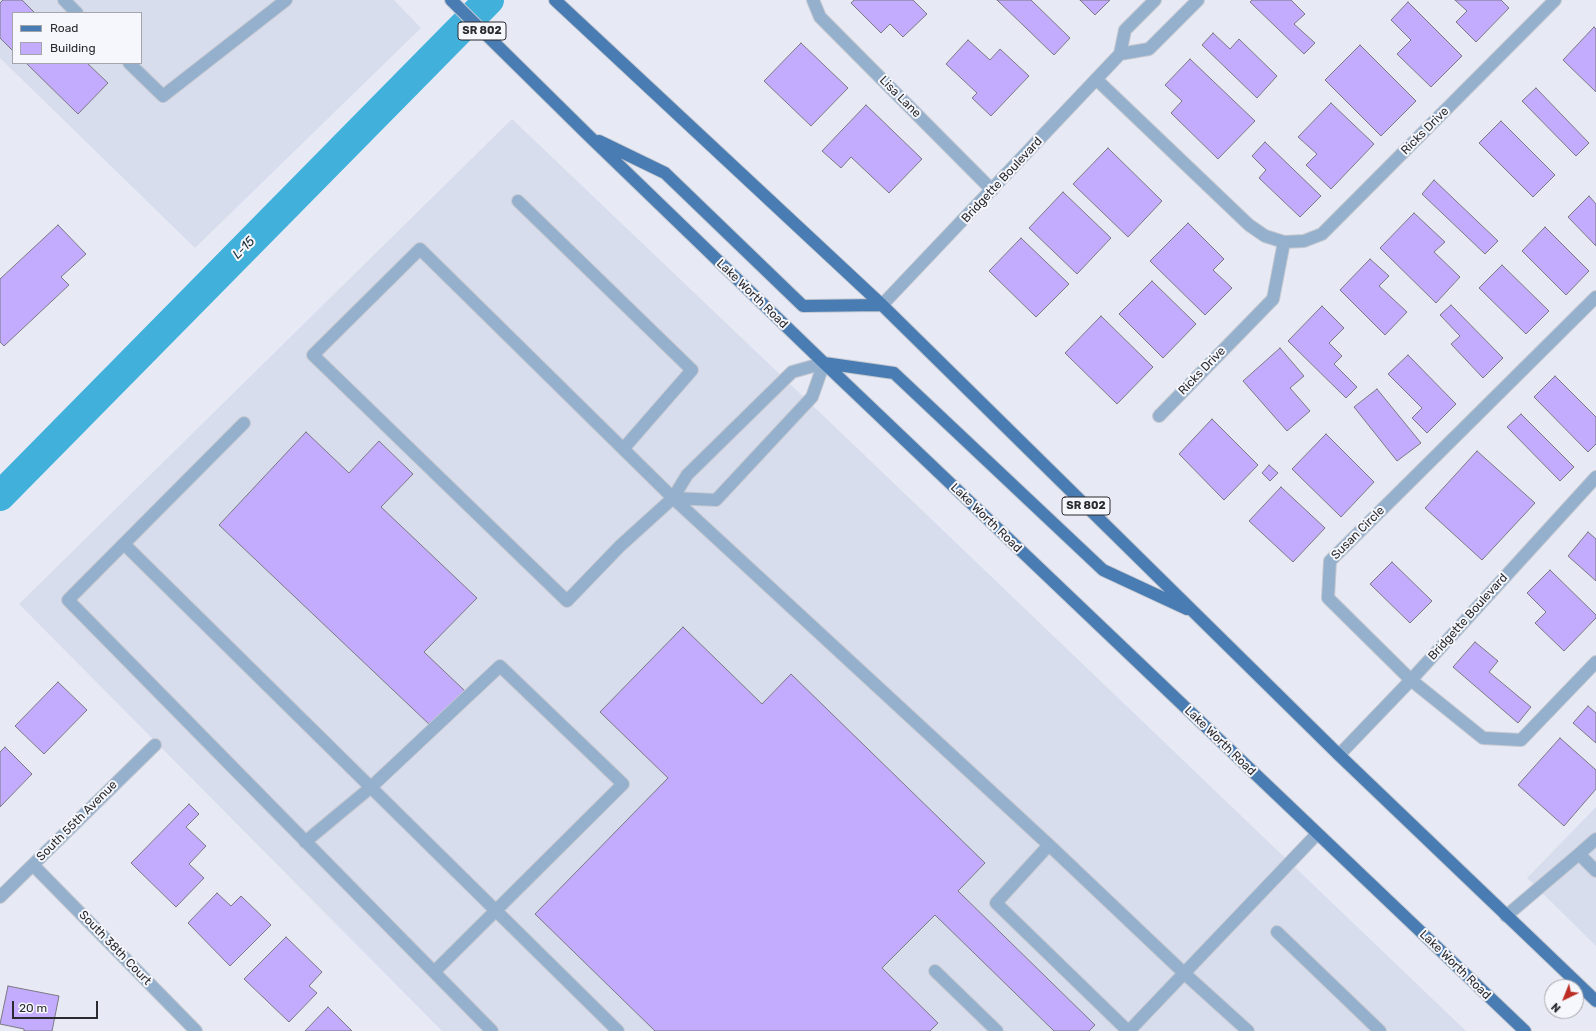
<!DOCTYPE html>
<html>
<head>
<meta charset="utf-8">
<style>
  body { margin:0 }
  #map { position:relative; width:1596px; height:1031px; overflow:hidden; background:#e7eaf4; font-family:Rubik,sans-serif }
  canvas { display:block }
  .legend { position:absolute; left:12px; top:12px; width:130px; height:52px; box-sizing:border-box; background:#f6f7fd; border:1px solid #a4a5aa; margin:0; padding:5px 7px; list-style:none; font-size:12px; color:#2a2b2e }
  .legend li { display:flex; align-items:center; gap:8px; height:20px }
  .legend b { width:20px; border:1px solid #a4a5aa }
  .north { position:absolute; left:1544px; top:979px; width:40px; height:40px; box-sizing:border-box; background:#f6f7fd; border:1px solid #a4a5aa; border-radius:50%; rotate:223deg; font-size:11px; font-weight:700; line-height:16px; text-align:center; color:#2a2b2e }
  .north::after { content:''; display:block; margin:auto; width:14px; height:18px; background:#bb2d25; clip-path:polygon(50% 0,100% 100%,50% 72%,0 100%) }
  .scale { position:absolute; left:12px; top:1001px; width:86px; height:18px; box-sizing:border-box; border:2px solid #2a2b2e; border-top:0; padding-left:5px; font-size:12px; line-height:14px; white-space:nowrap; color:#2a2b2e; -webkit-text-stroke:3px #f6f7fd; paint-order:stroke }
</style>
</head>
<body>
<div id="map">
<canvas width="1596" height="1031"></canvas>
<ul class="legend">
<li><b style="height:5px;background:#497cb2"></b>Road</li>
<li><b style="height:11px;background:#c3acfe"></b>Building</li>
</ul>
<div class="north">N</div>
<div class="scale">20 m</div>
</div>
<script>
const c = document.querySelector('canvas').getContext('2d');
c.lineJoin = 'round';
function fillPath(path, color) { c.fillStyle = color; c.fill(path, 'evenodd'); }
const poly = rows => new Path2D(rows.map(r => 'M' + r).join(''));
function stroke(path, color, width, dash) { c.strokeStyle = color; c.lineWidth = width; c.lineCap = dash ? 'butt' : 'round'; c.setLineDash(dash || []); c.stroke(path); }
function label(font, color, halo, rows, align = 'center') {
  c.font = font + ' Rubik,sans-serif'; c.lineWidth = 4; c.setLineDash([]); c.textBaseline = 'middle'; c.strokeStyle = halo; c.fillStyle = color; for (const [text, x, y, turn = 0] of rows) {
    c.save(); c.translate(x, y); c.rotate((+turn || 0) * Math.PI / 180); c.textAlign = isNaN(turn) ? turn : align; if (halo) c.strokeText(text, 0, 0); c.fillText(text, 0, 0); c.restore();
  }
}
fillPath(poly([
  [0,0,394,0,421,28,195,248,0,58],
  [13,13,141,13,141,63,13,63],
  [512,119,832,424,1466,1031,442,1031,19,604],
  [1596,807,1596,946,1527,878]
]), '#d8ddee');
stroke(poly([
  [0,496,489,0]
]), '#41b1dc', 30);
const building = poly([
  [3,0,22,0,35,13,13,13,13,51,0,38,0,3,3,0],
  [854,0,913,0,927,14,903,37,890,24,881,33,851,3,854,0],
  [997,0,1031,0,1070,38,1054,55,997,0],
  [1080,0,1110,0,1095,15,1080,0],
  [1252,0,1291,0,1305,14,1294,24,1315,43,1304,54,1250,2,1252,0],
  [1455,0,1501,0,1509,8,1476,42,1456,22,1467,11,1455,0],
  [1408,2,1462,56,1431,87,1397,54,1411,40,1391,20,1408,2],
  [1594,27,1596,29,1596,92,1563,60,1594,27],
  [1213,33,1230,49,1239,39,1277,76,1257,98,1202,45,1213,33],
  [968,40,990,60,1000,49,1029,76,991,116,972,98,977,93,946,64,968,40],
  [801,43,848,88,811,126,764,81,801,43],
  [1360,45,1416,101,1381,136,1325,80,1360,45],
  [1190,59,1255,121,1218,159,1171,113,1182,101,1165,85,1190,59],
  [26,63,87,63,108,83,78,114,26,63],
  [1536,88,1589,143,1576,156,1522,101,1536,88],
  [1331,103,1374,144,1331,189,1306,165,1317,154,1298,137,1331,103],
  [866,105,922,159,889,193,851,157,841,168,822,151,866,105],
  [1501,121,1555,175,1533,197,1479,143,1501,121],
  [1265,142,1321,196,1300,217,1259,178,1266,170,1252,156,1265,142],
  [1108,148,1162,201,1128,237,1073,184,1108,148],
  [1434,180,1498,241,1485,254,1422,194,1434,180],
  [1063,192,1111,238,1077,274,1029,228,1063,192],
  [1589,196,1596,204,1596,246,1568,217,1589,196],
  [1414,213,1445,242,1434,252,1460,277,1436,303,1380,248,1414,213],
  [1188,223,1224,259,1213,270,1232,288,1205,315,1150,261,1188,223],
  [58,225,86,254,61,277,69,285,4,346,0,342,0,279,58,225],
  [1545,227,1589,271,1566,295,1522,251,1545,227],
  [1021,238,1069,284,1036,317,989,271,1021,238],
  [1370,259,1389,276,1379,286,1407,312,1385,335,1340,290,1370,259],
  [1502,265,1549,311,1526,334,1479,288,1502,265],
  [1152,281,1196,324,1163,358,1119,314,1152,281],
  [1451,305,1503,358,1483,378,1451,344,1460,336,1440,315,1451,305],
  [1322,306,1344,328,1329,343,1342,356,1334,364,1357,387,1346,398,1288,341,1322,306],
  [1101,316,1153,367,1117,404,1065,353,1101,316],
  [1280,348,1304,376,1290,388,1310,411,1287,431,1243,381,1280,348],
  [1408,355,1456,404,1427,433,1412,418,1422,408,1388,374,1408,355],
  [1555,376,1596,417,1596,444,1588,452,1534,397,1555,376],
  [1377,389,1421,443,1397,461,1354,407,1377,389],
  [1521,414,1574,467,1560,481,1507,427,1521,414],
  [1212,419,1258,465,1224,500,1179,454,1212,419],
  [306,432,349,473,379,441,413,474,381,507,477,598,424,652,465,691,431,726,219,525,306,432],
  [1326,434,1374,482,1341,517,1292,469,1326,434],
  [1477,451,1535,503,1482,560,1425,508,1477,451],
  [1269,465,1278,473,1270,481,1262,473,1269,465],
  [1281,487,1325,528,1293,562,1249,521,1281,487],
  [1588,532,1596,539,1596,581,1568,556,1588,532],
  [1392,562,1432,601,1410,623,1370,584,1392,562],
  [1550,570,1596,615,1596,618,1564,651,1535,623,1546,612,1527,593,1550,570],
  [683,627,762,704,791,674,985,863,958,891,1095,1025,1089,1031,1054,1031,935,915,882,968,938,1023,930,1031,655,1031,535,914,668,778,600,712,683,627],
  [1475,642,1498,661,1489,672,1531,707,1518,723,1453,667,1475,642],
  [58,682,87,710,44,754,15,726,58,682],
  [1588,706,1596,713,1596,743,1573,723,1588,706],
  [1560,738,1596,770,1596,789,1564,826,1518,785,1560,738],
  [5,747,32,774,0,807,0,752,5,747],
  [189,804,199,814,186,827,206,846,189,864,204,878,176,907,131,863,189,804],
  [217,893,231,906,241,896,271,925,230,966,188,923,217,893],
  [286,937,322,972,309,986,317,993,289,1022,244,979,286,937],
  [8,986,59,996,52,1031,24,1031,24,1029,0,1024,8,986],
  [328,1007,352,1031,305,1031,328,1007]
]);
fillPath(building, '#c3acfe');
stroke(building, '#7b7981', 1);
const service = poly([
  [64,0,77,13],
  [129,63,163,96,286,0],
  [518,201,692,370,624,448],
  [824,363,792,372,687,475,673,498,620,546,567,601,313,355,420,249,673,498,1049,845,1185,974,1248,1031],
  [244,423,68,600,492,1031],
  [673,498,716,500,812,397,824,363],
  [124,544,618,1031],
  [305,842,370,788,500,666,623,784,434,972],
  [1049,845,996,903,1128,1031],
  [1579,854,1596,839],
  [1506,916,1579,854,1596,871],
  [1277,932,1380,1031],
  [935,971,997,1031],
  [1129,1031,1317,834]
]);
const minor = poly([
  [813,0,820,17,992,190],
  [1120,54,1149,49,1198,0],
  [1096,79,1249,225,1265,236,1284,242,1304,241,1322,234,1555,0],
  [1596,297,1330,561,1328,598,1411,680,1483,738,1521,740,1596,662],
  [882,305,1120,54,1125,30,1155,0],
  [1159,416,1273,299,1284,242],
  [1339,755,1411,680,1596,477],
  [33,865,196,1031],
  [0,897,155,745]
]);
const primary = poly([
  [451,0,589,136,824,363,1525,1031],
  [555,0,882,305,1339,755,1596,1001],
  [599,141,665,173,803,306,882,305],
  [824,363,894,373,1103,570,1187,609]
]);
stroke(service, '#c5c8d0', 14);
stroke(minor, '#c5c8d0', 14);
stroke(primary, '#c5c8d0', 14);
stroke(service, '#94b0cd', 12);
stroke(minor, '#94b0cd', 12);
stroke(primary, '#497cb2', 12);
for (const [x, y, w] of [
  [482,31,48],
  [1086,506,48]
]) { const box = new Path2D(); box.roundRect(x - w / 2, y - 9, w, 18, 3); c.fillStyle = '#f6f7fd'; c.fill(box); stroke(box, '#2a2b2e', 1); }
label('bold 11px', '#2a2b2e', null, [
  ["SR 802",482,31],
  ["SR 802",1086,506]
]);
label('12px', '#2a2b2e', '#f6f7fd', [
  ["Lisa Lane",900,97,45],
  ["Ricks Drive",1425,131,-45],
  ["Bridgette Boulevard",1002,180,-47],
  ["Lake Worth Road",752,294,44],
  ["Ricks Drive",1202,371,-46],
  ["Lake Worth Road",986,518,44],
  ["Susan Circle",1358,533,-45],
  ["Bridgette Boulevard",1468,617,-48],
  ["Lake Worth Road",1220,741,44],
  ["South 55th Avenue",77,821,-45],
  ["South 38th Court",115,948,46],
  ["Lake Worth Road",1455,965,44]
]);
label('italic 13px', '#1b2e37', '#f6f7fd', [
  ["L-15",244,248,-45]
]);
</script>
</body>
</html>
